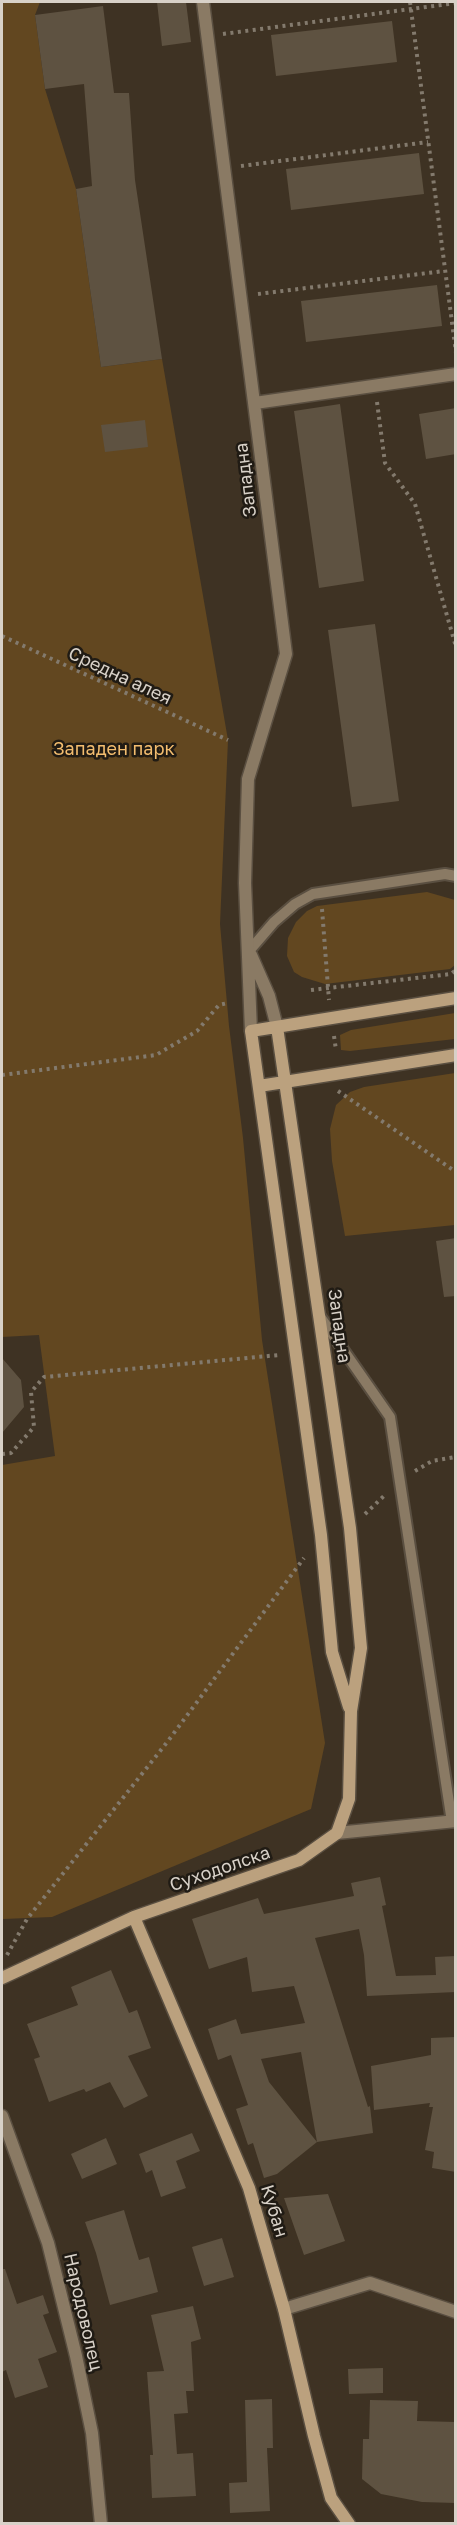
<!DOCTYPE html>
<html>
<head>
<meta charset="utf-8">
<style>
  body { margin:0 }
  #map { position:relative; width:457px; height:2525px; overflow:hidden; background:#3e3223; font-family:"Golos Text",sans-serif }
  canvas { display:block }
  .frame { position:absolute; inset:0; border:3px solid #d8d1c8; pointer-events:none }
</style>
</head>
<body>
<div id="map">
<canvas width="457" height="2525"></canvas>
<div class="frame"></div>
</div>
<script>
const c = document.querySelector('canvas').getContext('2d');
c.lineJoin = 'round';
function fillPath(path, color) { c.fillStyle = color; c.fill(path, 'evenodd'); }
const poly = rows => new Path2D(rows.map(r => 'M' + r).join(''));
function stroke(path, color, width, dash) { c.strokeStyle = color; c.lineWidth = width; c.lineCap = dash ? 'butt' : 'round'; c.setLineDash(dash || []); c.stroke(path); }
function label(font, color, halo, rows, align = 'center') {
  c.font = font + ' "Golos Text",sans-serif'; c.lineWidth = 5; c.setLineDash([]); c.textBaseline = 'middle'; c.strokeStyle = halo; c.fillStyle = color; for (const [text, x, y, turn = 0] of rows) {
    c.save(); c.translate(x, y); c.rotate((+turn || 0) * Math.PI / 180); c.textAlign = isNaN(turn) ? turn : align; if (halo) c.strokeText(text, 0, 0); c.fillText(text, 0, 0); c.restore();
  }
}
fillPath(poly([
  [2,2,40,2,35,15,45,89,76,189,101,367,162,359,228,740,220,924,229,1026,243,1138,262,1340,325,1743,311,1809,52,1917,3,1919,2,1465,55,1456,39,1335,2,1337],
  [427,892,455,900,455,965,450,969,325,984,302,977,294,972,287,956,288,938,296,922,307,911,317,906],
  [455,1013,455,1039,350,1051,341,1050,340,1035,351,1030],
  [455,1073,455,1225,345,1236,332,1161,330,1129,336,1105,350,1092,364,1087]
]), '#624720');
fillPath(poly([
  [157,2,186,2,191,42,162,46],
  [103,6,114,93,129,93,135,180,162,359,101,367,76,189,92,186,84,84,45,89,35,15],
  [392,21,397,62,276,76,271,35],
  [419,153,424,194,291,210,286,169],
  [437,285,442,326,306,342,301,301],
  [340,404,364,581,319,588,294,411],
  [456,408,456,454,426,459,419,414],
  [145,420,148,447,105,452,101,425],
  [375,624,399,801,352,807,328,630],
  [456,1238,456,1296,444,1297,436,1241],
  [2,1358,21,1380,24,1407,2,1433],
  [380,1877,386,1905,382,1906,396,1976,436,1975,435,1957,456,1956,456,1992,367,1996,364,1955,359,1929,315,1938,368,2107,370,2106,373,2133,317,2142,277,2174,264,2178,253,2143,248,2145,236,2109,248,2105,231,2055,218,2060,208,2029,236,2019,241,2034,305,2023,294,1986,252,1992,247,1957,209,1969,192,1919,258,1898,264,1914,354,1896,351,1883],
  [301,2052,317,2142,269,2082,261,2059],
  [111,1970,129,2013,137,2010,151,2048,128,2056,148,2096,124,2108,110,2082,86,2092,84,2089,49,2102,34,2059,40,2057,27,2024,78,2005,71,1987],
  [456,2037,456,2172,432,2168,434,2152,425,2150,433,2107,429,2107,430,2103,374,2110,371,2066,431,2055,431,2038],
  [192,2133,200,2151,176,2161,186,2188,161,2197,152,2170,146,2173,139,2154],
  [106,2138,117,2164,82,2179,71,2154],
  [328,2194,345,2241,304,2255,284,2198],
  [124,2210,139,2260,149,2257,158,2292,110,2305,96,2253,85,2222],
  [222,2238,234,2277,204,2286,192,2247],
  [2,2269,5,2269,17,2304,43,2295,49,2313,43,2315,57,2352,38,2359,48,2387,15,2398,6,2370,2,2372],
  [193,2306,201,2339,191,2342,194,2391,186,2391,188,2413,174,2414,177,2454,193,2453,196,2496,152,2498,150,2455,153,2455,147,2372,164,2371,151,2315],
  [383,2368,383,2393,349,2394,348,2369],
  [272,2399,273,2448,267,2448,270,2511,230,2513,229,2483,247,2482,245,2400],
  [370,2400,418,2401,417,2421,456,2422,456,2503,422,2502,381,2494,362,2479,363,2439,369,2439]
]), '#5e5241');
const lane = poly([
  [249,951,274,922,295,904,313,894,445,874,456,876],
  [319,1315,390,1417,452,1822]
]);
const street = poly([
  [203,2,286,654,248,779,245,883,251,1031],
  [255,403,456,374],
  [251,955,269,996,277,1027],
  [337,1833,456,1821],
  [2,2116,48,2243,76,2356,92,2433,101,2524],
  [284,2309,370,2283,456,2312]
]);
const secondary = poly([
  [259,1086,456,1055],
  [349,1707,332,1652,321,1535,251,1031,456,998],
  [134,1917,249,2188,284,2309,314,2436,331,2498,349,2524],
  [2,1978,134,1917,299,1860,337,1833,349,1799,351,1711,361,1648,350,1528,277,1027]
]);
stroke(lane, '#5a4f41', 14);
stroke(street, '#5a4f41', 15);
stroke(secondary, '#5a4f41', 15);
stroke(poly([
  [410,2,456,353],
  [223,34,456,3],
  [241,166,428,142],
  [258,294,444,271],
  [377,402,385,463,415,504,456,647],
  [2,636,228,740],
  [322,909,329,1000],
  [311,990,451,974,456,970],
  [334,1036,336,1050],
  [2,1075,156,1055,197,1031,219,1005,228,1003],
  [338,1091,456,1172],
  [2,1454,11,1453,34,1427,31,1392,44,1377,279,1355],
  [415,1471,432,1461,456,1457],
  [365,1514,386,1494],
  [7,1955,27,1919,168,1741,304,1558]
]), '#837a6d', 4, [3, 4.5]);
stroke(lane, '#8a7a64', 10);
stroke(street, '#8a7a64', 12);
stroke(secondary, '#bba17e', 12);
label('18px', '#d8d1c8', '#201b14', [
  ["Западна",246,480,-97],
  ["Средна алея",120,676,25],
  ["Западна",339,1326,82],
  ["Суходолска",220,1869,-19],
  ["Кубан",274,2211,73],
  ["Народоволец",83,2312,77]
]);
label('18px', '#f3bd6f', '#201b14', [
  ["Западен парк",114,749]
]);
</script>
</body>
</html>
